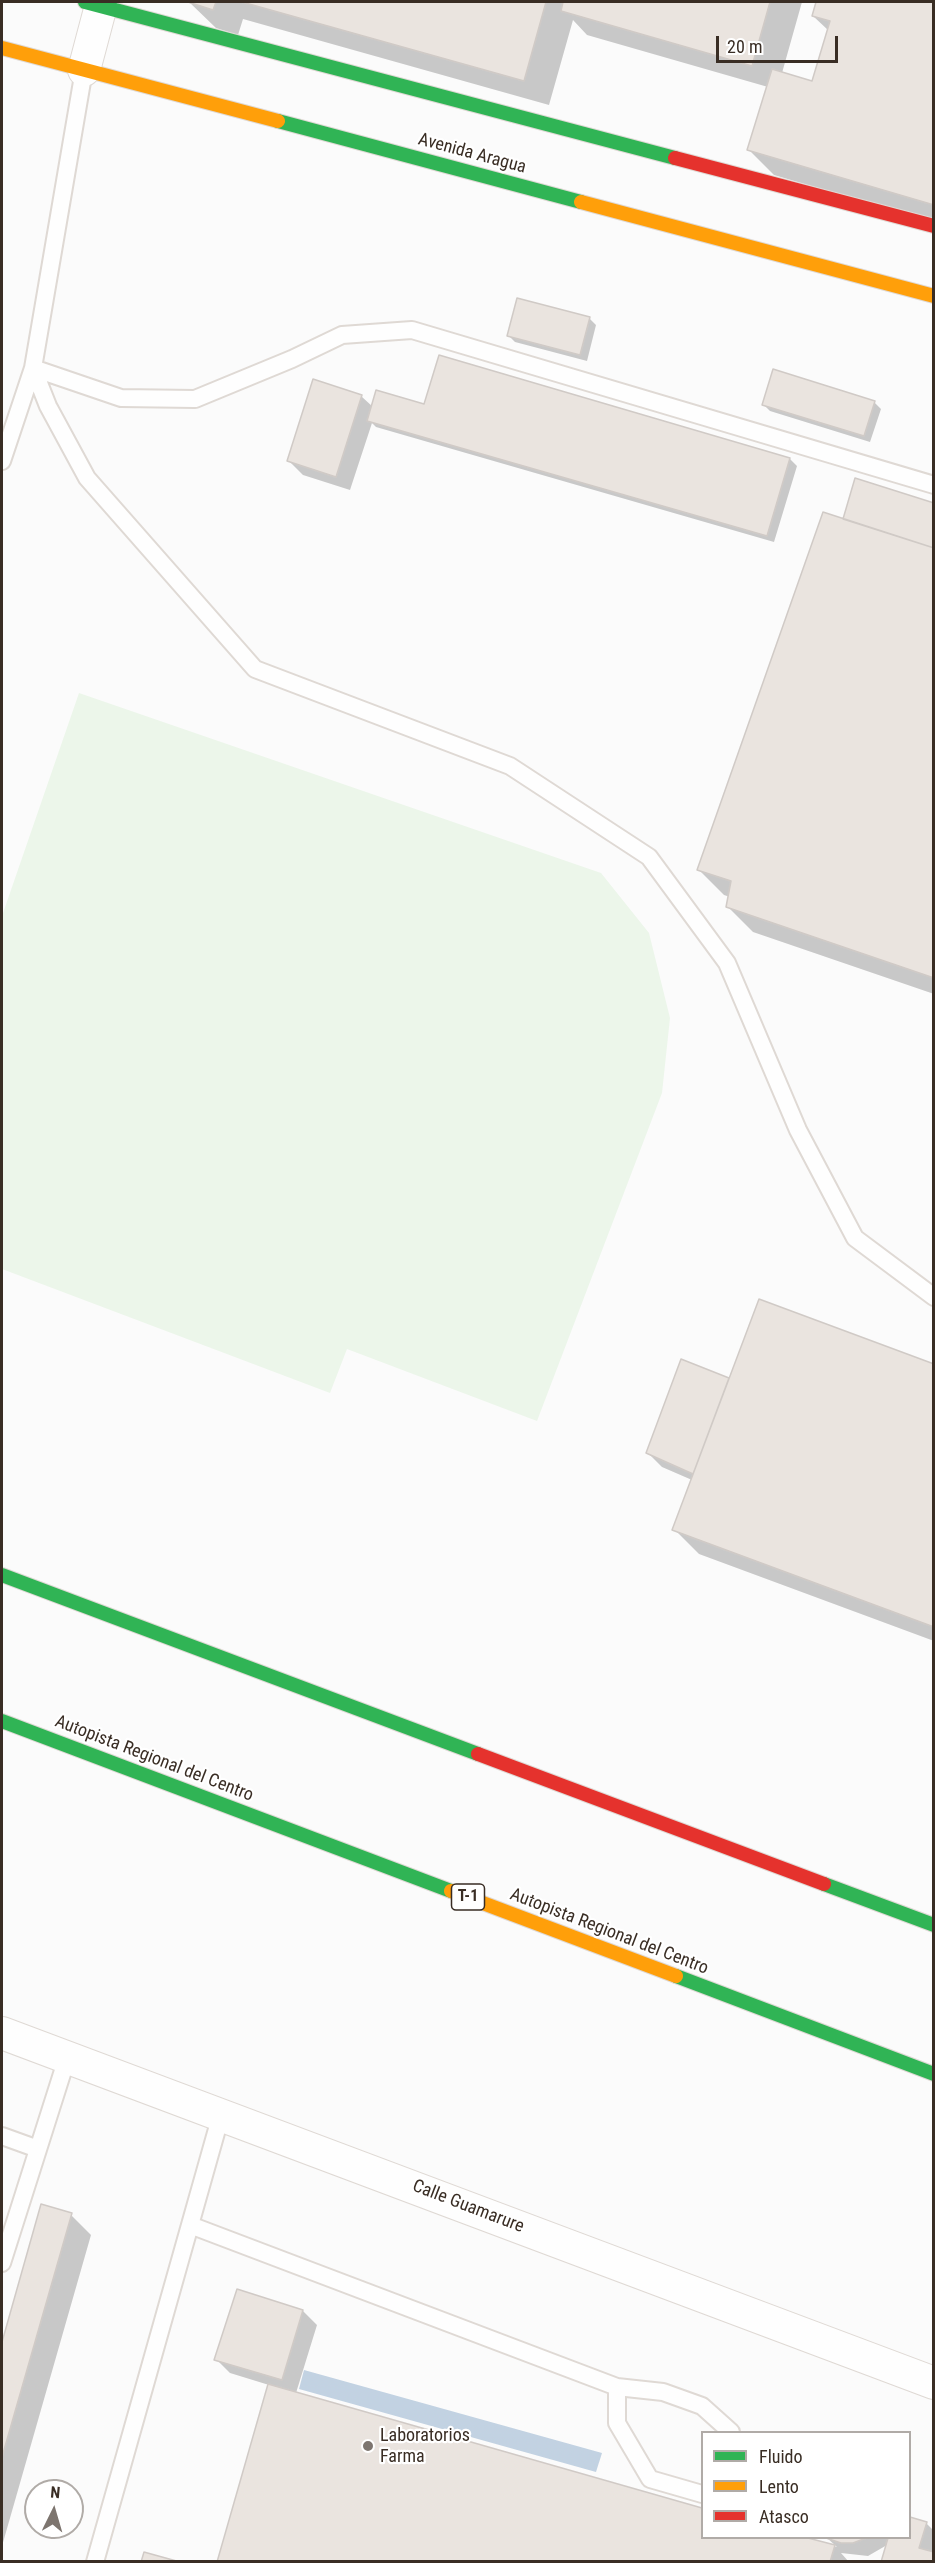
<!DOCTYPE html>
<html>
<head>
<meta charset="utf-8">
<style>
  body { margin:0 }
  #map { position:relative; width:935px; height:2563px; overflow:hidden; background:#fbfbfb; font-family:"Roboto Condensed",sans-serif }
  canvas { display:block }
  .frame { position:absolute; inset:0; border:3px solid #392d24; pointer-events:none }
  .legend { position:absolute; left:701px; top:2431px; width:210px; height:108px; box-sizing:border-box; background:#fff; border:2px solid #b0aba7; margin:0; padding:8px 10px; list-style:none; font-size:18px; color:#392d24 }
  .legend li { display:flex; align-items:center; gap:12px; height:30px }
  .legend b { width:30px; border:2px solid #b0aba7 }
  .north { position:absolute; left:24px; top:2479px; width:60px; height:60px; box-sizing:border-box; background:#fff; border:2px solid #b0aba7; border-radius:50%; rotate:5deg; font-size:16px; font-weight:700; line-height:24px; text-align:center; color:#392d24 }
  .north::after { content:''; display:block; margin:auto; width:21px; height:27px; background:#7d756f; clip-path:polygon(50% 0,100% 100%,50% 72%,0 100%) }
  .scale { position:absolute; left:716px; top:36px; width:122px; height:27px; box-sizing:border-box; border:3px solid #392d24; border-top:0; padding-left:8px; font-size:18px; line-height:21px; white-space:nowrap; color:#392d24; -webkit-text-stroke:4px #fff; paint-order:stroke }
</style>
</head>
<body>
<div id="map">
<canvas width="935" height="2563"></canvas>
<div class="frame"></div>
<ul class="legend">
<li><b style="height:8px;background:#30b455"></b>Fluido</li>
<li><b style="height:8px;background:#ff9f0a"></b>Lento</li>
<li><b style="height:8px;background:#e5322d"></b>Atasco</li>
</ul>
<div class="north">N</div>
<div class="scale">20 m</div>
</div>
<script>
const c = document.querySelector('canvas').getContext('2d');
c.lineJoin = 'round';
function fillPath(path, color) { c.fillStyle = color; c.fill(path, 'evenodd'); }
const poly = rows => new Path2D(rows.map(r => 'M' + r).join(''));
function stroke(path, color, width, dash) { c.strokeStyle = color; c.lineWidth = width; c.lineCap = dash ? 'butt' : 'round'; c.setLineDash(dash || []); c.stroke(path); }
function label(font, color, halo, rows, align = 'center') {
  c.font = font + ' "Roboto Condensed",sans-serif'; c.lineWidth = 4.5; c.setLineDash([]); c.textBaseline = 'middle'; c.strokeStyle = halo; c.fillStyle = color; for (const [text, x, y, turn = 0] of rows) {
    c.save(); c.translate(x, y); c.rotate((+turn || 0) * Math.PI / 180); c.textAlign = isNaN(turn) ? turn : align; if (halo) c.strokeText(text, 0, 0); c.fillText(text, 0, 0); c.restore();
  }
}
fillPath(poly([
  [79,693,601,873,649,933,670,1018,662,1093,537,1421,347,1349,330,1393,2,1269,2,916]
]), '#ecf6ea');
fillPath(poly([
  [304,2370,602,2453,596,2472,299,2389]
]), '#c2d2e2');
fillPath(poly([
  [189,2,802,2,782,73,813,83,829,31,813,16,818,2,934,2,934,222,774,175,749,150,768,87,587,35,573,20,549,105,243,19,238,35,216,28],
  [589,318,596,325,587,361,515,342,508,335],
  [361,396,373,407,425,406,790,459,797,466,774,542,376,427,372,423,350,490,303,475,289,461],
  [874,402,881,409,870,442,770,411,763,404],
  [934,505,934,994,753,932,728,907,730,897,724,895,699,870,849,522],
  [682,1361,730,1380,934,1365,934,1641,699,1554,674,1529,692,1480,662,1467,648,1453],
  [42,2206,71,2215,91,2235,2,2546,2,2347],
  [303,2311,317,2325,296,2393,702,2509,702,2538,802,2538,837,2547,827,2538,910,2538,910,2519,926,2523,934,2531,934,2562,887,2545,868,2556,841,2553,849,2562,219,2562,269,2385,230,2373,216,2359]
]), '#0003');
const building = poly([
  [188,2,216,2,213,10,188,2],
  [242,2,546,2,524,81,242,2],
  [563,2,770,2,752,66,561,11,563,2],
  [816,2,934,2,934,205,747,150,772,69,812,81,830,21,812,16,816,2],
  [517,298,590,317,580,355,507,336,517,298],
  [439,355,790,458,767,536,367,421,376,390,424,404,439,355],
  [773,369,875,401,864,436,762,405,773,369],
  [313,379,362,395,336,477,287,461,313,379],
  [855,478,934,503,934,548,843,519,855,478],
  [823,512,934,548,934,978,726,907,731,881,697,870,823,512],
  [759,1299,934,1364,934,1627,672,1530,759,1299],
  [681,1359,729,1378,693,1474,646,1453,681,1359],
  [41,2204,72,2213,2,2457,2,2342,41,2204],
  [237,2289,303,2310,282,2380,214,2360,237,2289],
  [268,2384,702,2508,702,2538,808,2538,835,2545,830,2562,217,2562,268,2384],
  [910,2517,927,2522,919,2548,934,2552,934,2562,881,2562,888,2538,910,2538,910,2517],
  [826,2538,866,2538,853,2543,841,2543,826,2538],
  [144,2552,180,2562,141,2562,144,2552]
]);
fillPath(building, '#eae4df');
stroke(building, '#d0cac6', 1.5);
const lane = poly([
  [84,70,33,368,48,406,87,478,255,669,510,766,649,857,727,963,798,1130,855,1238,934,1297],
  [2,461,33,368,121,398,195,399,292,359,342,335,412,330,934,485],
  [2,2136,38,2149],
  [190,2225,617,2387,663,2392,702,2406,731,2432],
  [2,2263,67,2058],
  [617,2387,617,2423,650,2479,702,2494],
  [95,2562,221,2115]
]);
const street = poly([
  [84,70,102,2],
  [2,2033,934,2383]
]);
const fast = poly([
  [85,2,675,158],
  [278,121,581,202],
  [2,1575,478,1754],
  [2,1721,451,1891],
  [824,1884,934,1925],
  [676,1976,934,2074]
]);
const slow = poly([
  [2,48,278,121],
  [581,202,934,296],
  [451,1891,676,1976]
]);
const jam = poly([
  [675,158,934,226],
  [478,1754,824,1884]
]);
stroke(lane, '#dfd9d4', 20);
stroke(street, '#dfd9d4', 34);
stroke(fast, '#dfd9d4', 16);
stroke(slow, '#dfd9d4', 16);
stroke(jam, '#dfd9d4', 16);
stroke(lane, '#fefefe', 16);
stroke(street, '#fefefe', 32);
stroke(fast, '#30b455', 14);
stroke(slow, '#ff9f0a', 14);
stroke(jam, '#e5322d', 14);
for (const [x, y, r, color] of [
  [368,2446,6,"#7d756f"]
]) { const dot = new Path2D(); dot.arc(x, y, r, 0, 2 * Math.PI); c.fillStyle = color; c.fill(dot); stroke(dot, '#fff', 2); }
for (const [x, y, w] of [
  [468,1897,33]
]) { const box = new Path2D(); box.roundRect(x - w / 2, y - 13, w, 26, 4.5); c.fillStyle = '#fff'; c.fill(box); stroke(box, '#392d24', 1.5); }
label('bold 16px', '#392d24', null, [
  ["T-1",468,1897]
]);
label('18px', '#392d24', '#fff', [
  ["Avenida Aragua",472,154,15],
  ["Autopista Regional del Centro",154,1759,21],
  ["Autopista Regional del Centro",609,1932,21],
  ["Calle Guamarure",468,2207,21]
]);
label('18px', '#392d24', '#fff', [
  ["Laboratorios",380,2436],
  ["Farma",380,2457]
], 'left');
</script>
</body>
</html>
